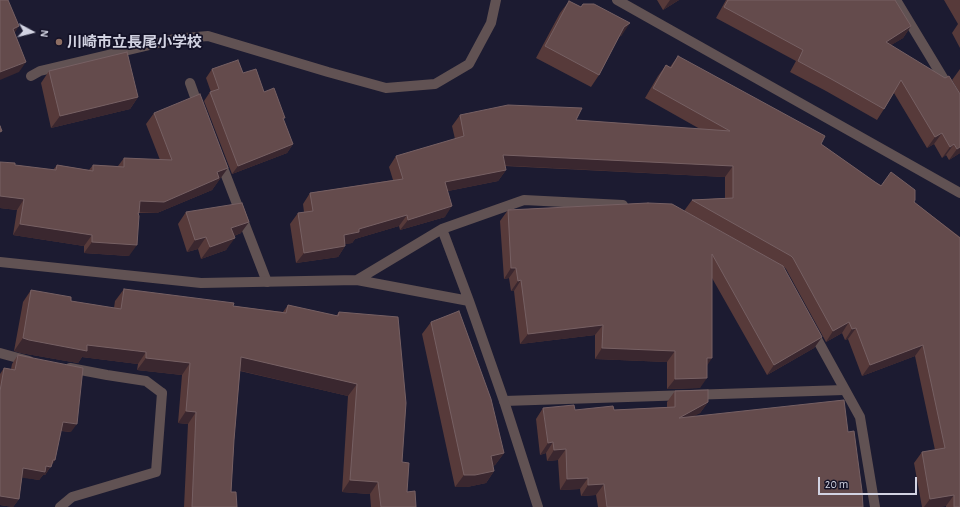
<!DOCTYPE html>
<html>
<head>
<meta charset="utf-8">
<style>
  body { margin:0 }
  #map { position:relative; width:960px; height:507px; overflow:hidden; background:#1c1b31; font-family:"Alegreya Sans",sans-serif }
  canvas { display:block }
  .north { position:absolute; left:12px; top:12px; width:40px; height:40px; -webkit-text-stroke:3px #141227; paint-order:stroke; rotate:97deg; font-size:11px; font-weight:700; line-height:16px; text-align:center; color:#d2d3e2 }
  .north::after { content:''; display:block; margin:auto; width:14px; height:18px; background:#d2d3e2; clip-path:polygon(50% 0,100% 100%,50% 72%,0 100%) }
  .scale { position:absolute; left:818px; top:477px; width:99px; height:18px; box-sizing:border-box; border:2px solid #d2d3e2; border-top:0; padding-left:5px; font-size:12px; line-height:14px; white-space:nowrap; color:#d2d3e2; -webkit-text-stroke:3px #141227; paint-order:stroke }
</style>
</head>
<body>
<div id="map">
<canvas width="960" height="507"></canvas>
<div class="north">N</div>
<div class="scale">20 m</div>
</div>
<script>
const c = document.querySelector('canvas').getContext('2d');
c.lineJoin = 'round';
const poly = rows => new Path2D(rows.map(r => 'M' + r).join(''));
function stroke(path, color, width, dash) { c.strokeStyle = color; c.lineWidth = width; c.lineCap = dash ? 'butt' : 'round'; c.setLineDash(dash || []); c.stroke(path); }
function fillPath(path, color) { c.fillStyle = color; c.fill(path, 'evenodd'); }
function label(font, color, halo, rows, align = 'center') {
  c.font = font + ' "Alegreya Sans","Noto Sans JP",sans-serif'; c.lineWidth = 3.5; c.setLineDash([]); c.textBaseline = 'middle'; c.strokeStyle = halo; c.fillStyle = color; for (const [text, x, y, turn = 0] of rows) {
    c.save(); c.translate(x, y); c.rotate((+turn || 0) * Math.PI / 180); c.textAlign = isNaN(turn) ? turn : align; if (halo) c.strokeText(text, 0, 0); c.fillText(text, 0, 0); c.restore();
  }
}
stroke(poly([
  [31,76,40,71,154,44],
  [190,83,199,108],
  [220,160,267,282],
  [0,353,29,361],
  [70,368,107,375,146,381,162,393],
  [504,401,844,390]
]), '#615253', 10);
stroke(poly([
  [617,0,960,193],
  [896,0,960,106],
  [154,44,174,39,208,36,328,72,386,88,435,84,469,64,491,23,496,0],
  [442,229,469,301,504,401,538,507],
  [0,262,201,283,357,280,469,301],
  [357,280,442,229,524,200,623,205],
  [812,330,860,417,875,507],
  [60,507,72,497,156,472,162,393]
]), '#615253', 10);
fillPath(poly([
  [657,0,679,0,663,10],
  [726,0,895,0,911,26,903,38,891,45,960,153,949,160,946,155,942,158,934,144,927,148,894,93,884,109,877,120,826,91,790,72,796,61,716,18],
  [944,0,960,0,960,48,952,33,958,24],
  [569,1,581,7,583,4,622,35,619,37,599,75,591,87,536,58,560,13],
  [678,56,821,144,875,182,914,202,960,237,960,507,946,507,946,506,938,507,922,507,914,463,922,452,935,450,915,356,862,376,848,339,845,340,842,333,826,342,786,269,784,267,684,211,692,200,725,198,725,177,505,166,506,170,498,181,448,191,445,217,400,230,399,226,355,239,352,243,345,244,345,246,338,257,296,263,290,224,298,213,304,212,303,204,310,193,393,180,389,167,396,156,455,139,452,126,460,115,576,120,700,129,645,98,658,76,666,65,670,67],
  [212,69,243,73,264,92,283,119,293,144,287,153,232,174,204,101,210,92,211,92,206,78],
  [960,69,960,94,952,80],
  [49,71,138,97,130,109,51,128,41,83],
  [154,113,220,179,219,180,212,190,157,213,139,213,138,214,129,256,84,253,84,246,13,235,17,210,0,208,0,162,15,165,53,170,57,165,89,170,93,165,118,166,124,158,160,160,146,124],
  [648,203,822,337,814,348,767,375,712,278,707,366,700,388,667,389,667,362,595,359,595,335,520,344,514,291,511,291,509,278,504,279,500,221,508,210],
  [186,212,241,233,234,236,226,250,201,259,198,249,187,252,178,224],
  [124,289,233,306,283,312,288,305,336,316,339,312,402,462,407,492,416,507,371,507,370,494,342,492,348,396,240,371,234,440,231,492,237,507,184,507,188,424,178,423,182,375,137,370,138,364,82,357,78,363,21,353,14,351,23,302,31,290,71,301,114,308,115,301],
  [431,322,504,453,495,465,493,466,494,471,486,483,467,487,455,487,422,334],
  [18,355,71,432,61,431,55,460,45,475,43,475,39,480,22,477,19,499,13,507,0,505,0,374,4,368,11,369,12,364],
  [675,391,708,402,700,413,693,416,848,432,863,507,598,507,596,495,581,496,580,489,560,490,558,460,547,461,546,453,540,455,536,419,543,408,575,410,614,410,667,407,667,402]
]), '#573a3a');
fillPath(poly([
  [670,0,679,0,663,10],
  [630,23,622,35,616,39,624,27],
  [19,26,12,37,13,29],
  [911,26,903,38,878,53,886,42],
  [26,62,19,72,0,80,0,72],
  [138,97,130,109,51,128,60,116],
  [942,133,934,144,927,148,935,137],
  [293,144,287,153,232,174,238,166],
  [954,144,946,155,942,158,950,147],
  [960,147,960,153,949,160,957,149],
  [503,155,733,166,725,177,495,165],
  [228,168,212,190,157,213,132,212,140,201],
  [506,170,498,181,438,193,445,182],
  [0,196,24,199,17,210,0,208],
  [452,206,445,217,400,230,408,220],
  [407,215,399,226,355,239,352,243,336,246,344,235,359,229],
  [249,222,241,233,223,240,231,228],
  [20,224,92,235,84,246,13,235],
  [206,237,198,249,187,252,195,240],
  [235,238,226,250,201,259,210,247],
  [92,242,137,245,129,256,84,253],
  [345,246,338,257,296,263,304,253],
  [511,268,516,268,509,278,504,279],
  [521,280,514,291,511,291,518,281],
  [849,322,842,333,826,342,833,331],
  [603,325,595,335,520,344,528,334],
  [856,328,848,339,845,340,852,329],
  [822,337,814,348,767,375,774,365],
  [23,338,87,345,146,352,138,364,82,357,78,363,21,353,14,351],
  [923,345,915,356,862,376,870,365],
  [602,348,675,351,667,362,595,359],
  [241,357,357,384,348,396,233,369],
  [146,358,190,363,182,375,137,370],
  [707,358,712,358,705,369],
  [707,378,700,388,667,389,675,379],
  [708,402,700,413,671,429,679,418],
  [186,411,196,412,188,424,178,423],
  [63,422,77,424,71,432,57,430],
  [553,442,546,453,540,455,548,443],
  [566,449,558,460,547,461,554,450],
  [504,453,495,465,483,468,491,456],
  [53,460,55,460,45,475,43,475,39,480,17,477,23,468,46,466],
  [494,471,486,483,467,487,455,487,464,475],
  [588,478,580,489,560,490,567,479],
  [350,480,378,482,370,494,342,492],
  [604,484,596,495,581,496,588,485],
  [954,495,946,506,938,507,924,507,930,499],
  [0,496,19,499,13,507,0,505]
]), '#3a272f');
const building = poly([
  [0,0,8,0,19,26,13,29,26,62,0,72,0,0],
  [728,0,895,0,911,26,886,42,945,78,949,76,960,94,960,147,957,149,954,144,950,147,942,133,935,137,901,80,884,109,833,80,798,61,803,50,724,7,728,0],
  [569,1,581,7,583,4,594,4,630,23,624,27,599,75,545,46,569,1],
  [127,52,138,97,60,116,49,71,127,52],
  [678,56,825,136,821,144,875,182,881,186,891,172,915,190,915,200,914,202,960,238,960,507,954,507,954,495,930,499,922,452,945,448,923,345,870,365,856,328,852,329,849,322,833,331,793,258,791,256,692,200,733,198,733,166,503,155,506,170,445,182,452,206,408,220,407,215,359,229,359,232,344,235,345,246,304,253,298,213,313,211,310,193,403,179,396,156,464,136,460,115,508,105,582,108,576,120,730,131,653,88,666,65,671,68,678,56],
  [238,60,243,73,256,69,264,92,274,88,285,118,283,118,293,144,238,166,210,92,219,89,212,69,238,60],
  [200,94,228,168,217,172,219,178,164,202,140,201,139,213,138,213,139,216,137,245,92,242,92,235,20,224,24,199,0,196,0,162,15,163,15,165,56,170,57,165,93,171,93,165,124,167,124,158,172,160,154,113,200,94],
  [0,126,2,131,0,132,0,126],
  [242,203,249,222,231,228,235,238,210,247,206,237,195,240,186,212,242,203],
  [648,203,672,204,783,266,822,337,774,365,712,254,712,358,707,358,707,378,675,379,675,351,602,348,603,325,528,334,521,280,518,281,516,268,511,268,508,210,648,203],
  [124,289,234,303,233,306,286,313,288,305,338,316,339,312,398,317,406,403,402,462,409,463,407,492,415,491,416,507,381,507,378,482,350,480,357,384,241,357,234,440,231,492,236,492,237,507,192,507,196,412,186,411,190,363,146,358,146,352,87,345,87,351,29,340,23,338,31,290,71,297,71,301,121,309,124,289],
  [459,311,491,399,504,453,491,456,494,471,475,475,464,475,431,322,459,311],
  [18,355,83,368,77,424,63,422,55,460,53,460,51,467,46,466,45,472,23,468,19,499,0,496,0,391,4,368,15,370,18,355],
  [708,390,708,402,679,418,844,400,848,432,854,431,862,491,863,507,607,507,604,484,588,485,588,478,567,479,566,449,554,450,553,442,548,443,543,408,574,405,575,410,613,406,614,410,675,407,675,391,708,390]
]);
fillPath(building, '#644b4c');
stroke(building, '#766063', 1);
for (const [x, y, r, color] of [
  [59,42,4,"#8d6e63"]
]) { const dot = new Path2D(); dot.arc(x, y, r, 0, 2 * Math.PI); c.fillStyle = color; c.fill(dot); stroke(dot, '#141227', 1.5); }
label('bold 15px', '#d2d3e2', '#141227', [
  ["川崎市立長尾小学校",67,42]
], 'left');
</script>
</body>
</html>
